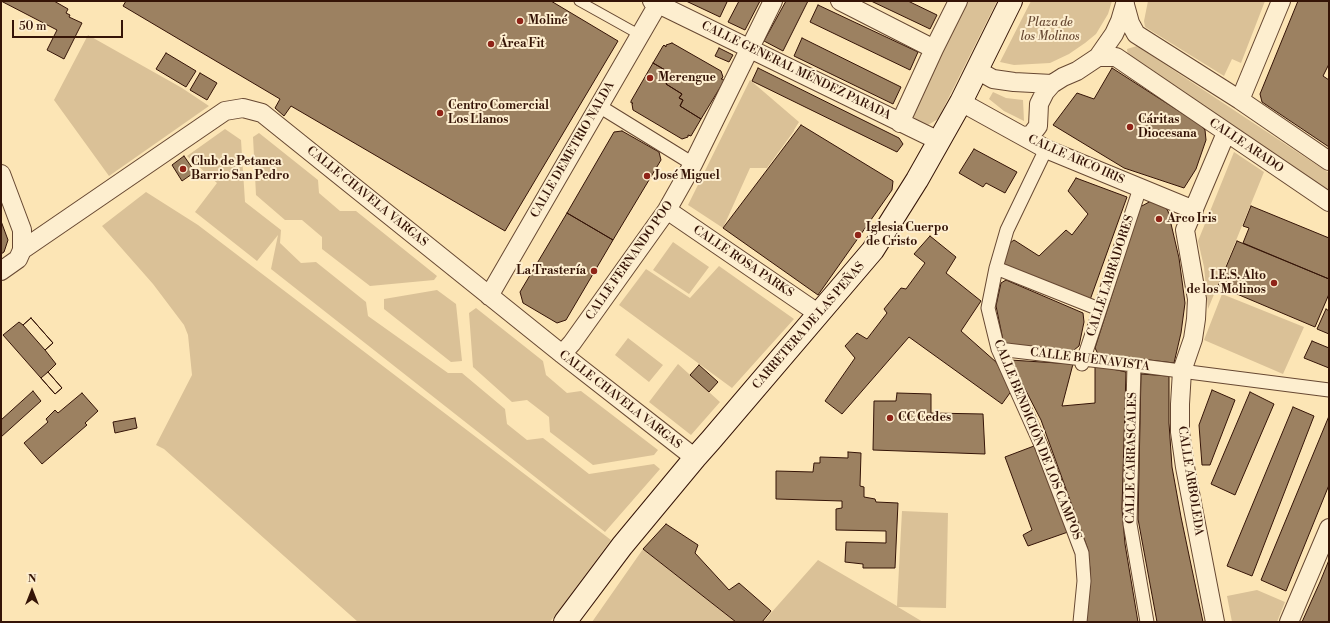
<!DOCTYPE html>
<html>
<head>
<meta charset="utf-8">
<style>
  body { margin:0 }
  #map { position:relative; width:1330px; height:623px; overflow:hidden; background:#fce5b5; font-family:"Libre Bodoni",serif }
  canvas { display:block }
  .frame { position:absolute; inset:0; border:2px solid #351407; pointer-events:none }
  .north { position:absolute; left:12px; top:571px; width:40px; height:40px; -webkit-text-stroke:3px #fdeecf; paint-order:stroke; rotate:0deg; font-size:11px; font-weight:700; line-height:16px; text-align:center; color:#351407 }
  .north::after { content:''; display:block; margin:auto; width:14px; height:18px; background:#351407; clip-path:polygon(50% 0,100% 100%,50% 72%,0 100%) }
  .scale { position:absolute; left:12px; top:20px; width:111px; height:18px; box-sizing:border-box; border:2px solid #351407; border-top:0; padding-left:5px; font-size:12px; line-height:14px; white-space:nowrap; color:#351407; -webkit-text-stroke:3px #fdeecf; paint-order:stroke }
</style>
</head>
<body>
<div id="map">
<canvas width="1330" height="623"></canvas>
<div class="frame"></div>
<div class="north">N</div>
<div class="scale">50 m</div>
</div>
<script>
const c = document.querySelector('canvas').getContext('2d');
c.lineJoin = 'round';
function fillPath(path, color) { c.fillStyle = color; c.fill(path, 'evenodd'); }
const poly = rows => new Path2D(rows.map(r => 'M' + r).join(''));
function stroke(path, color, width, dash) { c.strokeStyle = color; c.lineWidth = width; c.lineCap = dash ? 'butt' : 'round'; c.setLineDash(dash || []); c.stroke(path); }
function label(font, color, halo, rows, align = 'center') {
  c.font = font + ' "Libre Bodoni",serif'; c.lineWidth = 4; c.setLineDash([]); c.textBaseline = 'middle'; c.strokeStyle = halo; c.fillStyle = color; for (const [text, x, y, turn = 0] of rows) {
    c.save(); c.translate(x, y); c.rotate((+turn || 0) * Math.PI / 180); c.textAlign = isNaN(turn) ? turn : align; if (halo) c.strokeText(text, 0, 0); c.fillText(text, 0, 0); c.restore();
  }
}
fillPath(poly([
  [965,1,997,1,938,119,928,125,919,123,913,116],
  [1031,1,1112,1,1108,14,1096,34,1085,43,1069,54,1050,63,1014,65,1000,62],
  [1148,1,1265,1,1241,63,1232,59,1224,76,1145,27,1144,21],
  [88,35,182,88,209,106,109,176,54,100],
  [1137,46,1329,173,1329,191,1128,57,1127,49],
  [750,80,799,122,794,130,794,131,767,168,750,168,723,228,688,205],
  [993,92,1006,98,1023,100,1024,121,1004,111,989,99],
  [225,129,241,140,245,202,281,230,280,243,301,263,316,262,366,302,368,316,448,373,462,373,505,409,507,424,527,440,543,438,589,474,654,464,660,469,605,532,271,269,278,235,257,261,195,212,217,183,187,156],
  [259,133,318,180,319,193,340,211,356,211,437,276,434,280,370,286,322,249,322,237,302,220,285,220,256,195,253,137],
  [1234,152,1264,172,1208,309,1204,267,1198,241],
  [146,192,198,225,611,540,550,622,358,622,164,449,156,445,192,375,188,335,184,325,153,284,102,226],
  [673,242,709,267,689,294,653,270],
  [719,266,794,319,732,388,619,305,646,269,690,298],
  [437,290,456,304,462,361,451,362,384,309,384,299],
  [1222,294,1304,327,1283,374,1204,340],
  [476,308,543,361,546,375,567,393,581,391,658,450,654,455,593,465,550,432,549,417,527,400,512,402,473,367,469,313],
  [628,338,663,365,649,382,615,355],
  [678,364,720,402,691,435,649,402],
  [902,511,948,513,946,608,898,607,923,622,763,622,818,560,897,606],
  [643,549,736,622,592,622],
  [1257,590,1285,602,1277,622,1232,622,1227,596]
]), '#dac197');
const building = poly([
  [1,1,54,1,68,9,66,13,70,15,69,17,82,23,64,59,47,50,57,30,1,1],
  [126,1,551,1,618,41,505,231,291,106,284,116,275,108,280,99,123,6,126,1],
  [686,1,724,1,727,2,720,17,686,1],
  [739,1,760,1,745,30,728,22,739,1],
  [786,1,808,1,783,51,764,41,786,1],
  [871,1,908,1,937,15,930,29,871,1],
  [1298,1,1329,1,1329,64,1323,76,1329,80,1329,147,1262,102,1260,94,1298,1],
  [818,5,918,52,910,70,810,22,818,5],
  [802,38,901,87,893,104,794,56,802,38],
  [672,43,721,71,723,77,721,79,723,79,724,81,701,119,680,106,683,100,679,98,682,94,666,84,672,74,653,63,663,46,664,45,666,47,666,45,672,43],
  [719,48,733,55,729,62,715,56,719,48],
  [166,53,196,71,186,87,156,69,166,53],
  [653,63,672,74,666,84,682,94,679,98,683,100,680,106,701,119,691,136,688,135,688,137,682,139,633,110,632,104,633,103,631,103,631,101,653,63],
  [758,68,899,138,903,144,897,152,752,81,758,68],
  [1112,68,1199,124,1205,130,1206,140,1196,169,1184,188,1124,168,1053,125,1077,93,1094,99,1112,68],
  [200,73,217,83,207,100,190,90,200,73],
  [801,125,893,181,892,190,818,295,723,228,801,125],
  [622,131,659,152,661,160,613,240,567,213,614,132,622,131],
  [974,149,1017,172,1005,193,986,183,983,187,959,173,974,149],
  [184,156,195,172,182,181,172,165,184,156],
  [1076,178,1127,197,1090,300,1001,263,1006,246,1014,240,1039,256,1066,230,1072,235,1088,214,1068,191,1076,178],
  [1151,201,1164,206,1168,211,1179,258,1185,303,1181,333,1174,363,1098,354,1095,348,1140,207,1151,201],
  [1251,206,1329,238,1329,279,1243,243,1249,228,1243,226,1251,206],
  [567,213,613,240,566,320,557,323,523,303,520,292,567,213],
  [1,221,8,240,4,252,1,254,1,221],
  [930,236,956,257,946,273,981,301,961,331,996,362,1012,390,1002,404,909,337,842,414,825,401,855,358,845,346,857,333,867,339,887,313,884,309,901,288,906,289,925,263,914,254,930,236],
  [1237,241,1329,279,1329,294,1315,327,1218,286,1237,241],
  [1006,280,1083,313,1084,322,1079,346,1069,354,1004,345,996,306,1001,283,1006,280],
  [1326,309,1329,311,1329,334,1317,329,1326,309],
  [31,318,53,343,45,350,56,364,48,372,62,388,55,394,3,335,19,322,23,325,31,318],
  [31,318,53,343,45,350,23,325,31,318],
  [1312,341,1329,348,1329,368,1304,358,1312,341],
  [1010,360,1073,364,1062,406,1095,403,1095,365,1126,372,1122,508,1125,544,1138,622,1086,622,1090,569,1087,547,1041,420,1010,360],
  [699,365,718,382,709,392,690,375,699,365],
  [48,372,62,388,55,394,41,378,48,372],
  [1141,374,1169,376,1169,423,1172,467,1181,517,1203,622,1157,622,1138,519,1141,374],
  [1212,390,1235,400,1210,465,1202,465,1199,425,1212,390],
  [33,391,41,401,1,437,1,420,33,391],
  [1250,392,1274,404,1235,495,1211,484,1250,392],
  [82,393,98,411,85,423,87,425,42,464,24,443,48,422,46,419,55,410,58,413,82,393],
  [897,393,931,394,931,413,983,414,985,454,873,450,874,401,896,401,897,393],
  [1293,407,1314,416,1252,576,1227,566,1293,407],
  [1329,416,1329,485,1286,591,1261,580,1329,416],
  [135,418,137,428,115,433,113,422,135,418],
  [1034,446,1068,532,1028,546,1023,535,1032,530,1005,457,1034,446],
  [848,452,861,453,860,486,864,487,864,497,875,499,876,502,898,503,895,568,863,568,863,564,845,562,846,542,886,543,886,531,836,530,836,509,842,508,842,501,776,499,776,471,813,472,814,463,820,463,820,457,848,458,848,452],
  [666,524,698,545,695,553,729,590,739,583,771,611,762,622,736,622,643,549,666,524],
  [1329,560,1329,622,1302,622,1320,582,1329,560]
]);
fillPath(building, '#9c8161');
stroke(building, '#351407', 1);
const service = poly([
  [579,1,640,35]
]);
const pedestrian = poly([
  [599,106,693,164],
  [1046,149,1007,230,996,268,988,308,998,349,1041,445,1082,553,1084,581,1080,622],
  [996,268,1099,309],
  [998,349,1134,365,1329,390],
  [1082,364,1140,188],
  [1134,365,1130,524,1147,622]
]);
const minor = poly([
  [652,1,939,141],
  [840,1,934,49],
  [1125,5,1130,23,1136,34,1240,100,1329,161],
  [1098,57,1116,57,1329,202],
  [977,70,993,79,1014,82,1052,84],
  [1240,100,1281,1],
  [961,102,1046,149,1194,210],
  [900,123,934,49,958,1],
  [1023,136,1031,135,1038,126,1039,104,1045,92,1052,84,1063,77,1077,71,1098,57,1114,34,1120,21,1125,4],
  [1,174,22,230,22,250,18,259,1,271],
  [667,210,819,314],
  [22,250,225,111,243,108,262,113,562,354,695,458],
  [489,296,658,4],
  [562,354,572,343,667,210,693,164,773,1],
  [1215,622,1185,467,1180,432,1180,404,1182,371,1193,339,1196,319,1197,299,1185,230,1226,133],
  [1289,622,1329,528]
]);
const secondary = poly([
  [565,622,622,546,695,458,711,440,873,250,917,180,961,102,1011,1]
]);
stroke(service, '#674832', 11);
stroke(pedestrian, '#674832', 15);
stroke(minor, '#674832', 20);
stroke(secondary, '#351407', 24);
stroke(service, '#fdeecf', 9);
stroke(pedestrian, '#fdeecf', 13);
stroke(minor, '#fdeecf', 18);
stroke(secondary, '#fdeecf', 22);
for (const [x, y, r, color] of [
  [520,21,4,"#8f2418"],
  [491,44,4,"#8f2418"],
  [650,78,4,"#8f2418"],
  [440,113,4,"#8f2418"],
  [1130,127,4,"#8f2418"],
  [183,169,4,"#8f2418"],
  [647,176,4,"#8f2418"],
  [1159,219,4,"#8f2418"],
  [858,235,4,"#8f2418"],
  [594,271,4,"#8f2418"],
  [1274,283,4,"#8f2418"],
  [890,418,4,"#8f2418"]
]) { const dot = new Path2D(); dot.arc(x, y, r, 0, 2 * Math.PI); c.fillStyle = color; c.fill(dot); stroke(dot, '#fdeecf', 1.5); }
label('bold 12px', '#351407', '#fdeecf', [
  ["Moliné",528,21],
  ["Área Fit",499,44],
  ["Merengue",658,78],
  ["Centro Comercial",448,106],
  ["Los Llanos",448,120],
  ["Cáritas",1138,120],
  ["Diocesana",1138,134],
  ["Club de Petanca",191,162],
  ["Barrio San Pedro",191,176],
  ["José Miguel",655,176],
  ["Arco Iris",1167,219],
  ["Iglesia Cuerpo",866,228],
  ["de Cristo",866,242],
  ["La Trastería",586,271,"right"],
  ["I.E.S. Alto",1266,276,"right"],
  ["de los Molinos",1266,290,"right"],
  ["CC Cedes",898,418]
], 'left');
label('italic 12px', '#674832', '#fdeecf', [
  ["Plaza de",1050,23],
  ["los Molinos",1050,37]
]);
label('12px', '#351407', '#fdeecf', [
  ["CALLE GENERAL MÉNDEZ PARADA",796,71,26],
  ["CALLE ARADO",1246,146,34],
  ["CALLE DEMETRIO NALDA",573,150,-60],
  ["CALLE ARCO IRIS",1076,160,24],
  ["CALLE CHAVELA VARGAS",367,197,39],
  ["CALLE FERNANDO POO",630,261,-55],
  ["CALLE ROSA PARKS",743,262,34],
  ["CALLE LABRADORES",1111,276,-72],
  ["CARRETERA DE LAS PEÑAS",809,326,-49],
  ["CALLE BUENAVISTA",1090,360,7],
  ["CALLE CHAVELA VARGAS",620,400,38],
  ["CALLE BENDICIÓN DE LOS CAMPOS",1037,440,68],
  ["CALLE CARRASCALES",1132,458,-89],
  ["CALLE ARBOLEDA",1190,481,81]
]);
</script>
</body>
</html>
